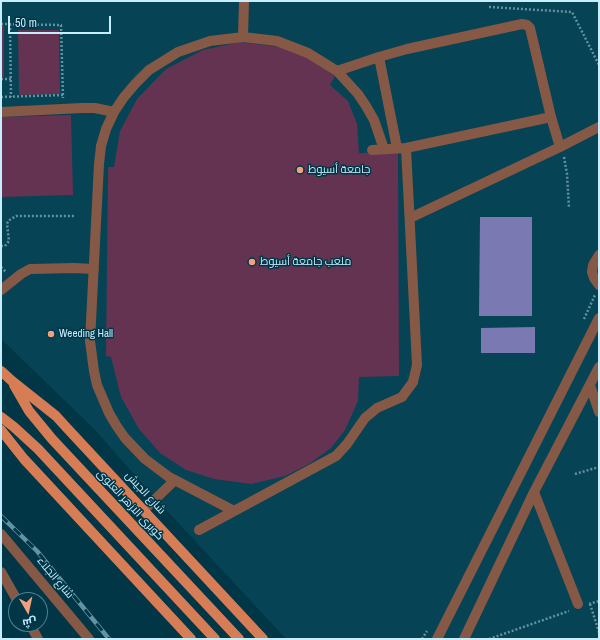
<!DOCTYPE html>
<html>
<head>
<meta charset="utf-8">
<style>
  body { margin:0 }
  #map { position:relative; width:600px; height:640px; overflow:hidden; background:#003646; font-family:"Archivo Narrow",Cairo,sans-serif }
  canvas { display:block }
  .frame { position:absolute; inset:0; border:2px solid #c5eeff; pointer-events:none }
  .north { position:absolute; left:8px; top:592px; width:40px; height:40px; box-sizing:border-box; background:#003646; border:1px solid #4f8090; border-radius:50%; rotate:171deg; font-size:11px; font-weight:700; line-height:16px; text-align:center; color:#c5eeff }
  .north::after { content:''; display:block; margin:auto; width:14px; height:18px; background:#f2a17e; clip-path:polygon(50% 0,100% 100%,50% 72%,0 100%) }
  .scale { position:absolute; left:8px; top:16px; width:103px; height:18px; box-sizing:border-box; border:2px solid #c5eeff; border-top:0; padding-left:5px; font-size:12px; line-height:14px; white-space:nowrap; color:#c5eeff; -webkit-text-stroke:3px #003646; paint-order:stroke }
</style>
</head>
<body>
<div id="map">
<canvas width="600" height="640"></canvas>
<div class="frame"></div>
<div class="north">ش</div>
<div class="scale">50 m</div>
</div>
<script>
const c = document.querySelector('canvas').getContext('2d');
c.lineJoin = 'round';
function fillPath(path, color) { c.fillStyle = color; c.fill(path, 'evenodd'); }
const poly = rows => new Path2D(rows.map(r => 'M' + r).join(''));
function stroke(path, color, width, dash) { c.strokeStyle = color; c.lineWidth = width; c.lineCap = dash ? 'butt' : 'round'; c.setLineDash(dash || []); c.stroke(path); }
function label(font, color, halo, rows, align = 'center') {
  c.font = font + ' "Archivo Narrow",Cairo,sans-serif'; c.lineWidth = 3; c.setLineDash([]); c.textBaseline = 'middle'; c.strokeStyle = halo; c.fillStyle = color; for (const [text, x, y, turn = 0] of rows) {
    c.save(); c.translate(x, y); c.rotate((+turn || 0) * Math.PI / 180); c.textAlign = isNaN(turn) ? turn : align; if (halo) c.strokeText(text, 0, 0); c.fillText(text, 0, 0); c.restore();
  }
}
fillPath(poly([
  [1,1,599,1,599,639,286,639,156,499,94,429,1,339]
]), '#054355');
fillPath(poly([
  [1,26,4,26,4,77,1,77],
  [18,30,59,30,60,94,19,95],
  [240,42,281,47,309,58,335,76,330,85,348,101,357,124,359,153,398,152,399,376,359,377,358,401,345,430,331,448,309,464,285,476,251,484,214,479,186,470,160,453,139,429,121,397,111,357,106,356,108,167,114,167,120,131,137,99,166,69,203,50],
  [71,115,73,195,1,197,1,117]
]), '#643351');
fillPath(poly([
  [480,217,532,217,532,316,479,316],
  [535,327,535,353,481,353,481,328]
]), '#7a79b2');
stroke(poly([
  [489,7,572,12,599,65],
  [1,24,61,25,63,98],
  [10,24,11,97],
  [1,79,11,79],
  [1,97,63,95],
  [564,157,567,174,569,208],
  [1,246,5,246,9,241,7,224,8,221,16,216,75,216],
  [1,267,6,272],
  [584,319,595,295],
  [575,474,599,467],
  [589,604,599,601],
  [590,604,599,632],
  [422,639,427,631],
  [489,639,569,611]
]), '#6292a2', 2.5, [2, 2]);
stroke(poly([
  [243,37,244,1],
  [379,57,397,148],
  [337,71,379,57,407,49,522,24,527,25,530,28,551,117,560,147],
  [1,112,82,108,95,108,114,112],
  [372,150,406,148,551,117],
  [410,218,560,147,599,127],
  [599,255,593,265,592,272,594,278,599,285],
  [1,290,21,274,30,269,74,268,94,269],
  [590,385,599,412],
  [534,492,578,604],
  [144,510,175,480],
  [234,511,169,477,145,459,125,438,116,425,109,413,97,385,94,371,90,341,99,164,101,146,106,129,114,112,124,97,136,83,149,70,178,52,210,41,243,37,277,41,308,53,337,71,358,94,366,106,374,120,384,149],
  [199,530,336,456,347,444,365,418,377,408,402,397,413,382,417,365,406,148],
  [1,534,89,639],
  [1,572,17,600],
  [30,624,38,639],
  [437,639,599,318],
  [464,639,534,492,599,367]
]), '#855946', 10);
stroke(poly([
  [1,371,12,381,56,416,66,427,263,639],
  [14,385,29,411,52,439,239,639],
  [1,417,14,427,38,449,215,639],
  [1,430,24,459,191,639]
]), '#d77d56', 10);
const rail = poly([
  [1,516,37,551,109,639]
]);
stroke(rail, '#6392a3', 4.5);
stroke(rail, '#003646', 3, [9]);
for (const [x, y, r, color] of [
  [300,170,4,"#f2a17e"],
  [252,262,4,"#f2a17e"],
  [51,334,4,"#f2a17e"]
]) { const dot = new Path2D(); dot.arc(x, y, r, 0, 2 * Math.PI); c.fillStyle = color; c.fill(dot); stroke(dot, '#003646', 1.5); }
label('11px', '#c5eeff', '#003646', [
  ["جامعة أسيوط",308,170],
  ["ملعب جامعة أسيوط",260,262],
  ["Weeding Hall",59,334]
], 'left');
label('11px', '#c5eeff', '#003646', [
  ["شارع الجيش",145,493,47],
  ["كوبرى الازهر العلوى",130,505,47],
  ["شارع الجلاء",55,578,50]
]);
</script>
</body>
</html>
